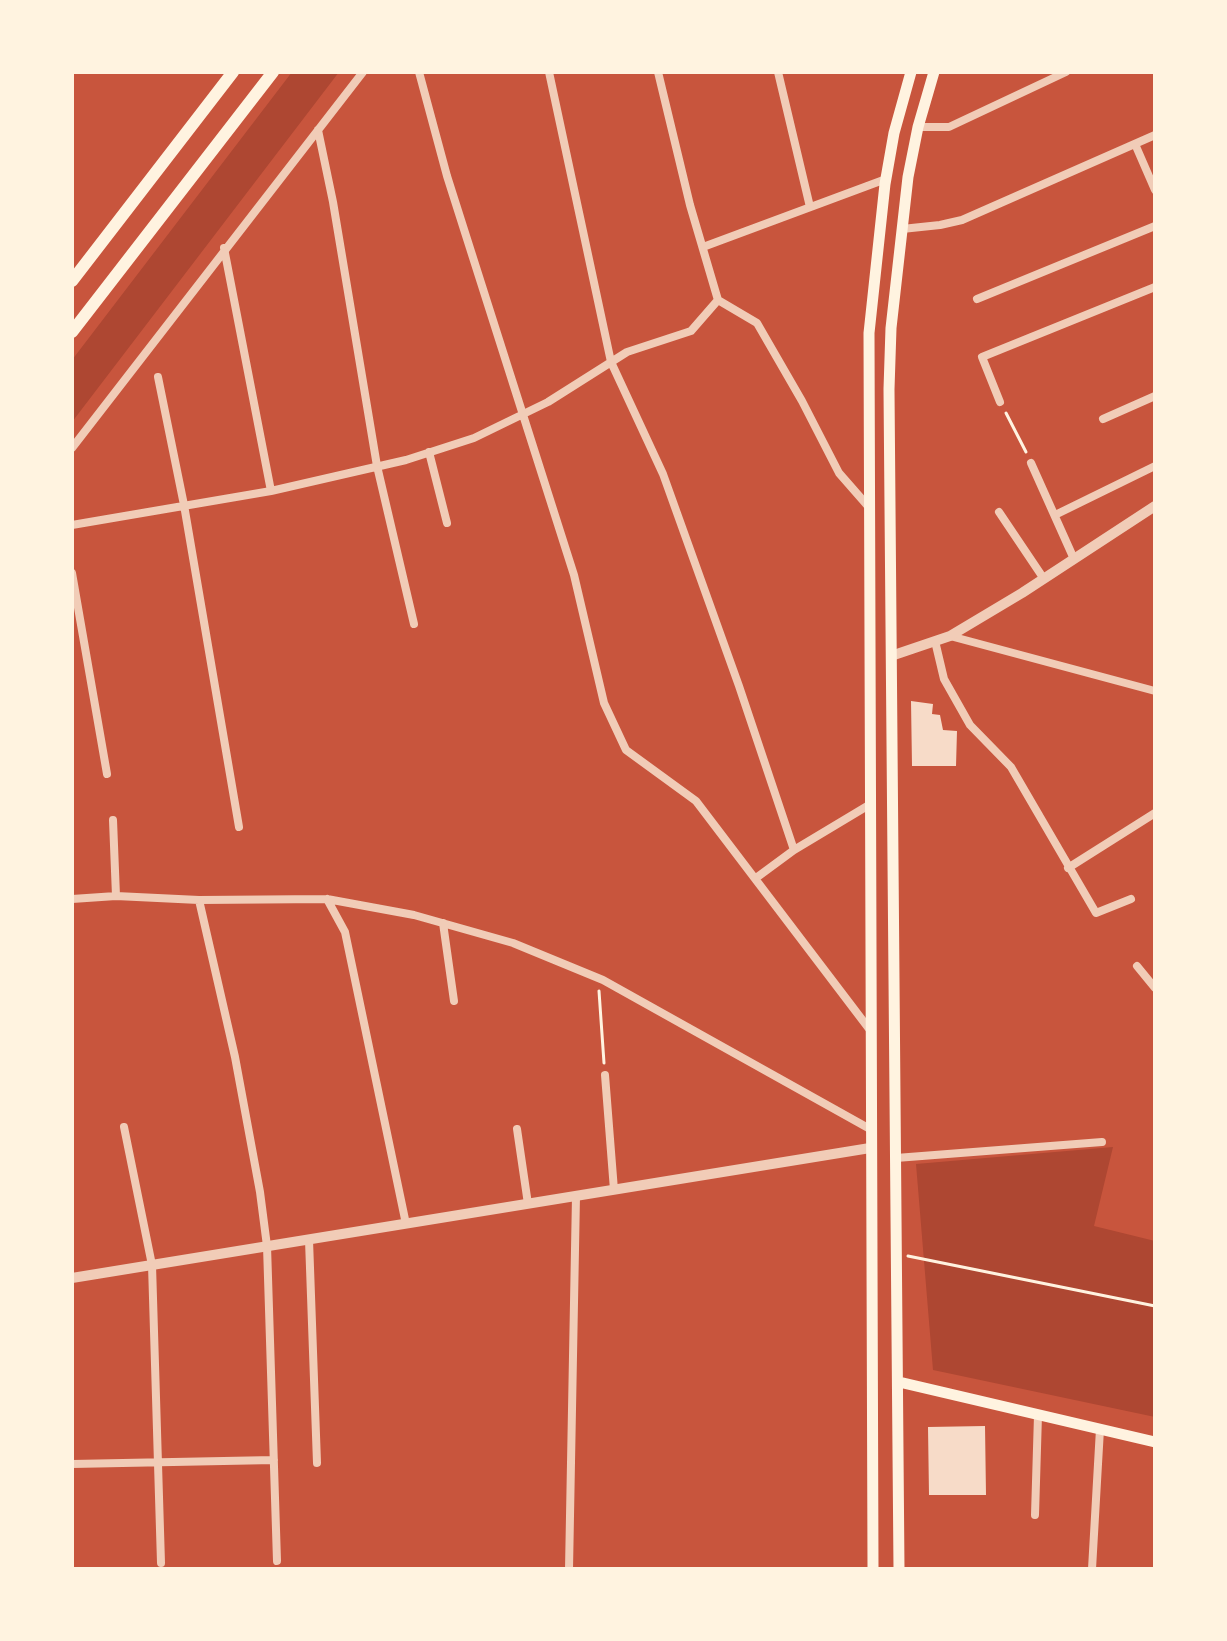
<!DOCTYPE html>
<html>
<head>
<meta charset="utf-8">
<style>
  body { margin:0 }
  #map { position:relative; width:1227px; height:1641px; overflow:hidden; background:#c8553d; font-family:"DejaVu Sans",sans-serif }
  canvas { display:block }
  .frame { position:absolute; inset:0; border:74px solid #fff3e0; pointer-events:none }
</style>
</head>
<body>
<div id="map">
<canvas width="1227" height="1641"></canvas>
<div class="frame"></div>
</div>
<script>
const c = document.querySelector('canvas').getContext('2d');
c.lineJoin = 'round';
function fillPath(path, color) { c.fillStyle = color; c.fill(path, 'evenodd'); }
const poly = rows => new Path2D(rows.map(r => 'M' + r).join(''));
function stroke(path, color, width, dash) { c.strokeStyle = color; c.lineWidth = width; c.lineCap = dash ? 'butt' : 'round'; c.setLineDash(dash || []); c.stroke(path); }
fillPath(poly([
  [292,72,339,72,72,422,72,360],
  [1113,1147,1094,1226,1155,1241,1155,1417,933,1370,916,1164]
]), '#ae4732');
fillPath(poly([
  [911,701,933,704,932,714,940,715,943,730,957,731,956,766,912,766],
  [985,1426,986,1495,929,1495,928,1427]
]), '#f7dbc8');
stroke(poly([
  [1006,413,1026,452],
  [599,991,604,1063],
  [908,1256,1155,1306]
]), '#fff3e0', 3);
stroke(poly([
  [419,72,447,176,574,575,604,703,626,750,696,801,870,1030],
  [549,72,611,362,663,474,739,686,794,850],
  [658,72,690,205,718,300],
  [778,72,810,207],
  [918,127,949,127,1066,72],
  [318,130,333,202,377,466,414,624],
  [1135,144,1155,190],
  [902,229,940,225,962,220,1155,135],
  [703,247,886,179],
  [224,248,271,491],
  [977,299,1155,226],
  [718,300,757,323,802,401,839,473,867,505],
  [158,377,184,505,239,827],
  [1000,402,982,357,1155,287],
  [1103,419,1155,396],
  [72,448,363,72],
  [429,452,447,523],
  [1031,463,1074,559],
  [999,512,1044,579],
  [1055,515,1155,466],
  [72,525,271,491,406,460,474,438,548,402,627,352,691,331,718,300],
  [72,573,107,774],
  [950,636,1155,691],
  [935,641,944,679,970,725,1011,767,1096,913,1131,899],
  [113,820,116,896],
  [1068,868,1155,813],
  [756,878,794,850,869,805],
  [72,899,116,896,199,900,327,899,414,915,513,943,603,980,870,1129],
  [327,899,345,932,406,1224],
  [199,900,235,1057,260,1192,267,1246,277,1561],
  [443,923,454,1001],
  [1137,966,1155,988],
  [605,1075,614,1190],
  [124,1127,152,1265,161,1563],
  [517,1129,528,1204],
  [896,1158,1102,1142],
  [309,1240,317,1463],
  [72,1464,274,1460],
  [1035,1515,1038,1415],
  [569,1569,576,1196],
  [1092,1569,1100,1429]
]), '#f1ccb7', 8);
stroke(poly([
  [891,656,950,636,1022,593,1155,506],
  [72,1278,870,1148]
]), '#f1ccb7', 10);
stroke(poly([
  [899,1382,1155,1442],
  [873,1569,869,333,885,184,894,133,911,72],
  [899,1569,889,389,891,328,908,177,918,127,934,72]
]), '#fff3e0', 11);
stroke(poly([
  [72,281,233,72],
  [72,332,273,72]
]), '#fff3e0', 12);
</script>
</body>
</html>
